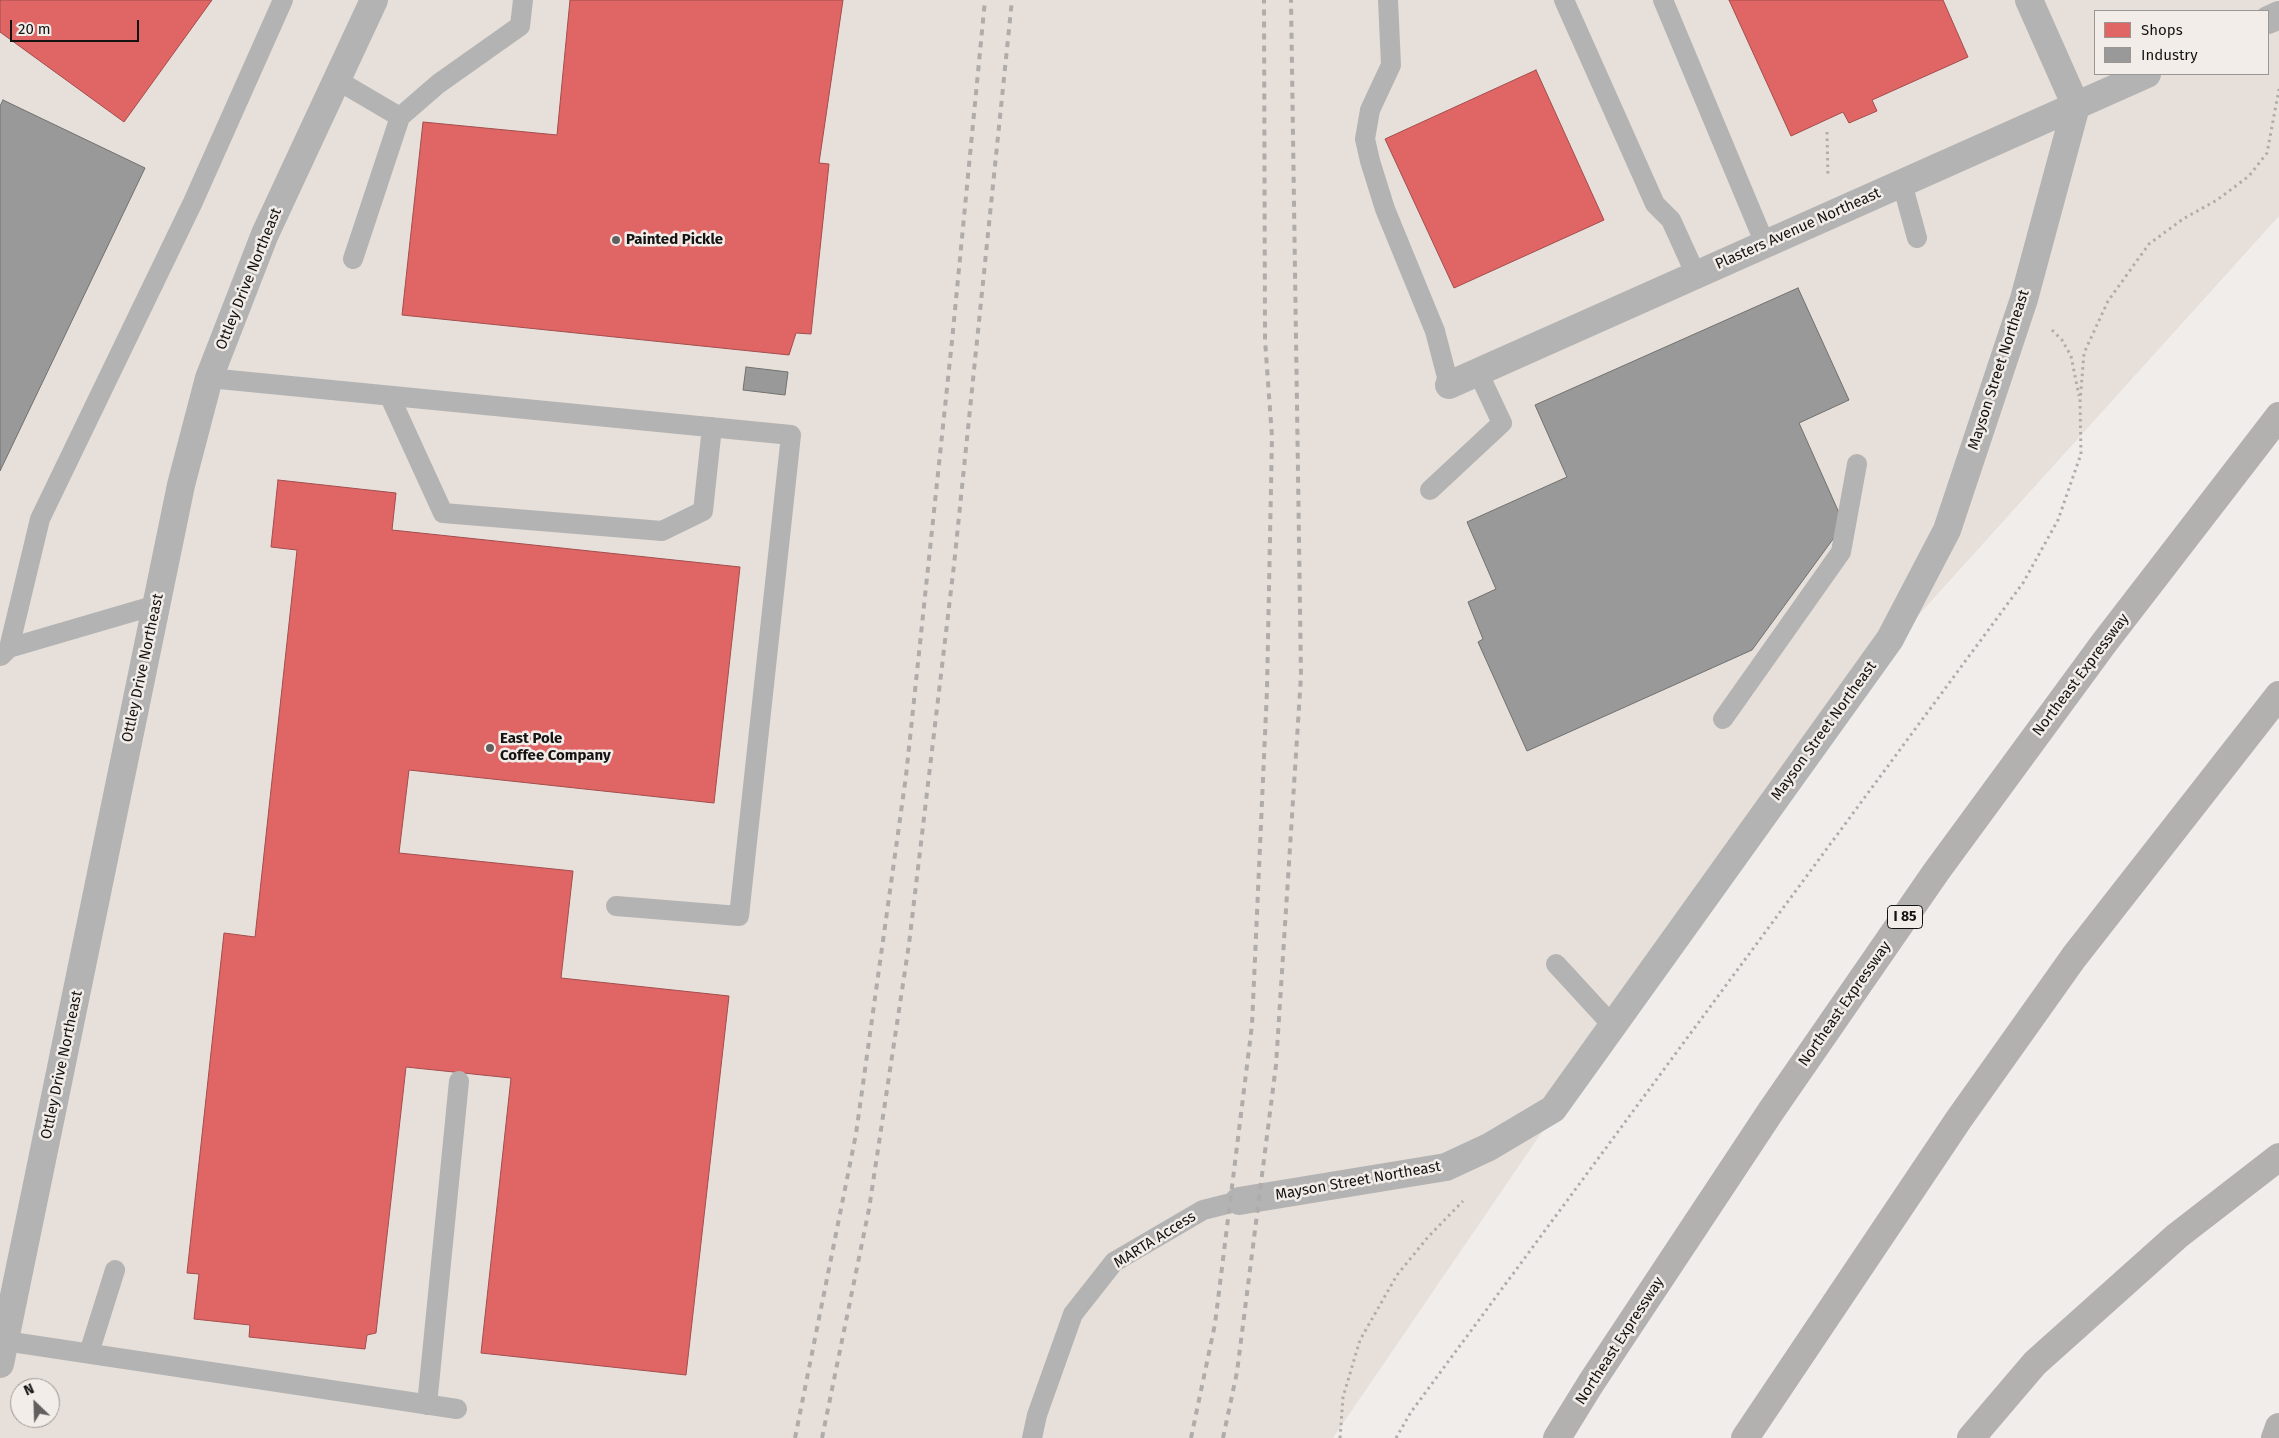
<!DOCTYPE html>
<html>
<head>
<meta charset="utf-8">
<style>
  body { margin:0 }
  #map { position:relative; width:2279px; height:1438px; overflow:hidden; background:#f0edeb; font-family:"Fira Sans",sans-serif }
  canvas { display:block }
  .legend { position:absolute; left:2094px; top:10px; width:175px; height:65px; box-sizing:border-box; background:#f2ede9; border:1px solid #9a9693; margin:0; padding:6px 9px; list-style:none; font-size:15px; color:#151312 }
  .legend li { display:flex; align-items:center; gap:10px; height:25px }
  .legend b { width:25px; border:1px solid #9a9693 }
  .north { position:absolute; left:10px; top:1378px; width:50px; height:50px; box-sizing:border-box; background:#f2ede9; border:1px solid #9a9693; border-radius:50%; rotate:336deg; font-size:14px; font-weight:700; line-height:20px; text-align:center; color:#151312 }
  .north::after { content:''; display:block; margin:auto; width:18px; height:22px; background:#625f5e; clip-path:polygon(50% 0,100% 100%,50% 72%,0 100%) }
  .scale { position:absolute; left:10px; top:20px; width:129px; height:22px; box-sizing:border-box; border:2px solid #151312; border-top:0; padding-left:6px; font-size:15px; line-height:18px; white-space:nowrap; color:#151312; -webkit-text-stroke:4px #f2ede9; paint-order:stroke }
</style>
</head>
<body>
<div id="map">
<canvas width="2279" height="1438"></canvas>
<ul class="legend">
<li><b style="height:14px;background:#e06666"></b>Shops</li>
<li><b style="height:14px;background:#999"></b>Industry</li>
</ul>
<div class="north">N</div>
<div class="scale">20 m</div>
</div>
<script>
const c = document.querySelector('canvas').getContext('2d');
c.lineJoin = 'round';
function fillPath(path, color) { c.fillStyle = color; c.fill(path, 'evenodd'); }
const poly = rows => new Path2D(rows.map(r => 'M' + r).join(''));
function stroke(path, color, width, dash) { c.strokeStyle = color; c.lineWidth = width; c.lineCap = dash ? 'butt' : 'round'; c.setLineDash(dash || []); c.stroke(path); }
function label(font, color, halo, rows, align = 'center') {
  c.font = font + ' "Fira Sans",sans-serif'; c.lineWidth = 5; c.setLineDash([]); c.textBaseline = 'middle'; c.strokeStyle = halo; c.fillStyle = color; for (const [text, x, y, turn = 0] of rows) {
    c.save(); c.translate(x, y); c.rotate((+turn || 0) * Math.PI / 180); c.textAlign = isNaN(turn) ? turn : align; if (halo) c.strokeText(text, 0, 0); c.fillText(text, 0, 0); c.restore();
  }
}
fillPath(poly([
  [0,0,2279,0,2279,216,1822,722,1333,1438,0,1438],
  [2095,11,2268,11,2268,74,2095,74],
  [20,1388,50,1388,50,1418,20,1418]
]), '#e7e0da');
const shops = poly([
  [0,0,212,0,124,122,0,32,0,0],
  [570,0,843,0,819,163,829,164,811,334,796,333,789,355,402,315,423,122,557,135,570,0],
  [1729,0,1943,0,1968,57,1872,100,1877,111,1849,123,1843,112,1791,136,1729,0],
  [1536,70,1604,220,1454,288,1385,139,1536,70],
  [278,480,396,493,392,530,740,567,714,803,409,770,399,853,573,871,561,978,729,996,686,1375,481,1353,511,1078,406,1067,376,1333,367,1335,365,1349,249,1337,250,1325,194,1319,199,1274,187,1273,224,933,255,937,297,550,271,547,278,480]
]);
fillPath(shops, '#e06666');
stroke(shops, '#a34d4d', 1);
const industry = poly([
  [3,100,145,168,0,471,0,106,3,100],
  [1798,288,1849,400,1799,423,1844,524,1752,650,1527,751,1478,642,1483,639,1468,602,1496,589,1467,522,1567,477,1535,405,1798,288],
  [746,367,788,372,785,395,743,390,746,367]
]);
fillPath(industry, '#999');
stroke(industry, '#717170', 1);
stroke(poly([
  [1827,132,1828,177],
  [2052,330,2062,340,2071,356,2079,396],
  [1340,1438,1343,1397,1360,1340,1397,1275,1428,1237,1463,1201],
  [1396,1438,1411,1412,2023,583,2058,520,2081,454,2080,402,2084,353,2108,301,2149,244,2183,219,2217,200,2249,176,2267,153,2279,89]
]), '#afadac', 3, [2.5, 4]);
stroke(poly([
  [1388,0,1391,65,1370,110,1365,139,1370,161,1385,209,1435,331,1449,385],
  [1564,0,1655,204,1671,220,1696,275],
  [1663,0,1765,244],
  [337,80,400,117],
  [1902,183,1917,238],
  [353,259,400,117,438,84,520,26,523,0],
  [209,378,791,435,739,916,616,906],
  [390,397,443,513,662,531,703,511,712,427],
  [1430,490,1502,423,1478,372],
  [9,648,40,519,193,202,283,0],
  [1,656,9,648,156,605],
  [1723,719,1841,552,1857,464],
  [1556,964,1613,1026],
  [5,1341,457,1409],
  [89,1353,115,1270],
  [427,1405,459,1081],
  [1032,1438,1037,1415,1073,1314,1114,1262,1203,1210,1239,1201]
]), '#b4b3b3', 20);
stroke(poly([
  [2268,20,2279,15],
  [1449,385,2147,74],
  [1239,1201,1446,1167,1489,1147,1553,1109,1890,639,1947,530,2024,299,2076,106,2029,0]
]), '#b4b3b3', 28);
stroke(poly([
  [0,1364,181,485,209,378,265,234,374,0]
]), '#b4b3b3', 28);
stroke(poly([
  [1557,1438,1591,1383,1771,1111,1936,872,2104,643,2279,416],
  [1745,1438,1959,1119,2074,957,2279,695],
  [1971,1438,2035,1363,2177,1236,2279,1157],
  [2275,1438,2279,1427]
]), '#b2b1b0', 28);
stroke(poly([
  [795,1438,856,1134,906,776,952,341,985,0],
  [822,1438,869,1209,909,944,954,565,1012,0],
  [1191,1438,1215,1324,1252,1025,1267,690,1272,437,1265,340,1264,0],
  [1223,1438,1237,1372,1276,1065,1301,676,1291,0]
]), '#afacab', 4, [6, 6]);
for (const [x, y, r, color] of [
  [616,240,5,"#625f5e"],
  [490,748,5,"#625f5e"]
]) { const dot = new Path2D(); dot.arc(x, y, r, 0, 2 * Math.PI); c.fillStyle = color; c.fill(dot); stroke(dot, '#f2ede9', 2); }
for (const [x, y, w] of [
  [1905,917,35]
]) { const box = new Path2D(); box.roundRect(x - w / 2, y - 11.5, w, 23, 4); c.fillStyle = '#f2ede9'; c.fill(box); stroke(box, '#151312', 1); }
label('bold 14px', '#151312', null, [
  ["I 85",1905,917]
]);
label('15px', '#151312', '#f2ede9', [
  ["Plasters Avenue Northeast",1798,229,-24],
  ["Ottley Drive Northeast",249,279,-68],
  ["Mayson Street Northeast",1999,370,-72],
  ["Ottley Drive Northeast",143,668,-78],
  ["Northeast Expressway",2081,675,-53],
  ["Mayson Street Northeast",1824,731,-54],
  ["Northeast Expressway",1845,1004,-55],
  ["Ottley Drive Northeast",62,1065,-78],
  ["Mayson Street Northeast",1358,1181,-10],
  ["MARTA Access",1155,1240,-32],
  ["Northeast Expressway",1620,1341,-57]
]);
label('bold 15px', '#151312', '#f2ede9', [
  ["Painted Pickle",626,240],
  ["East Pole",500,739],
  ["Coffee Company",500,756]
], 'left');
</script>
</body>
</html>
